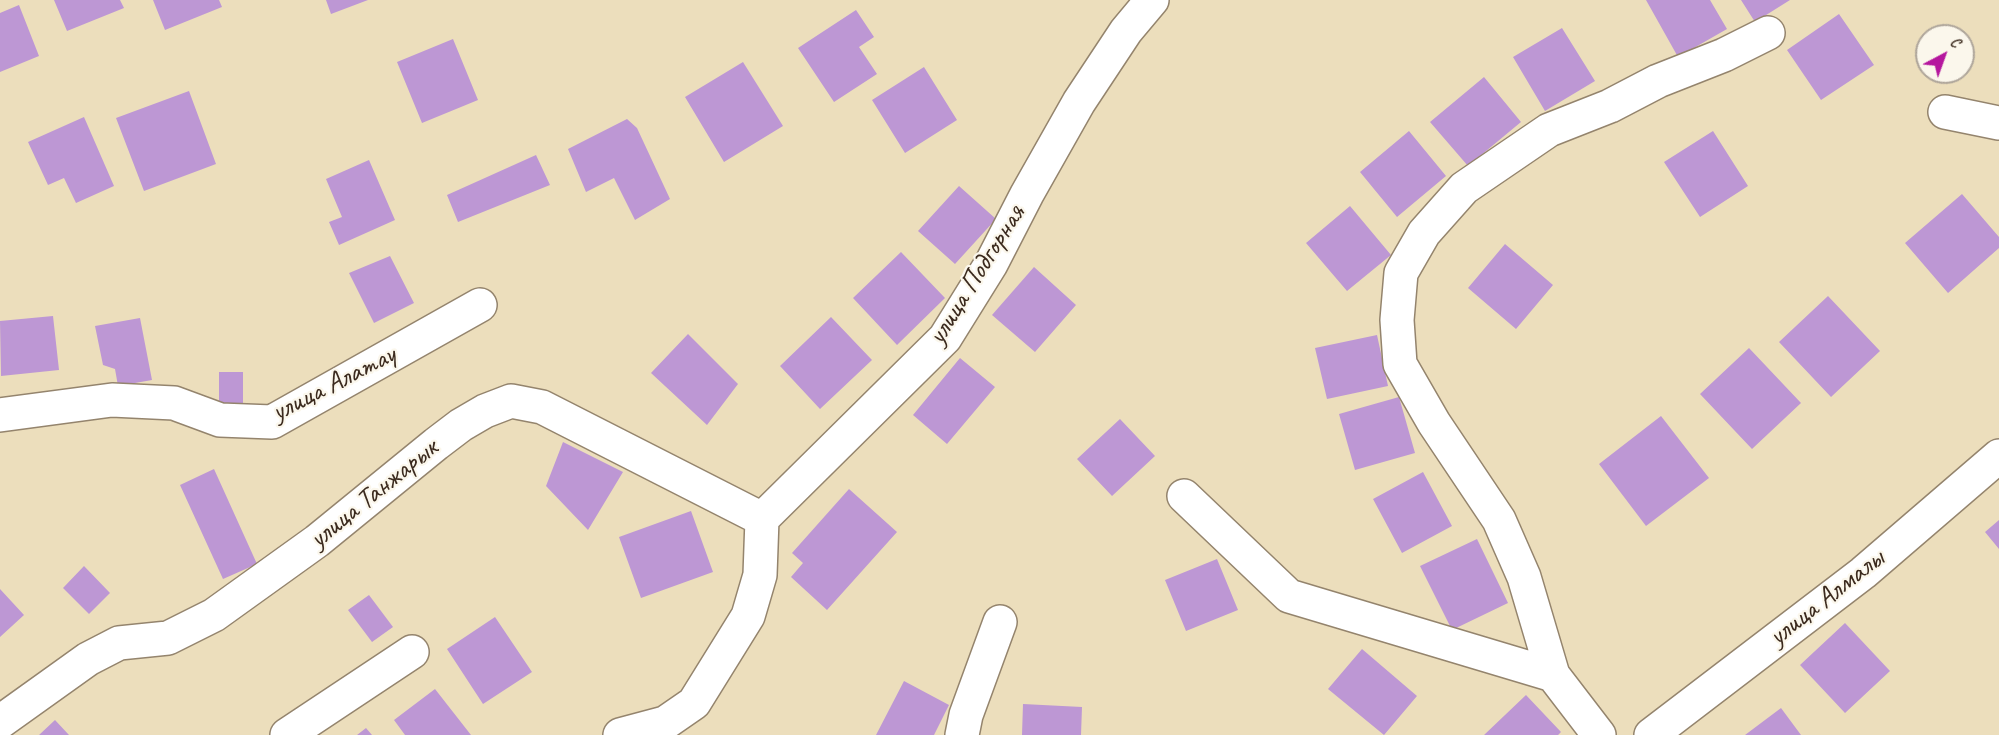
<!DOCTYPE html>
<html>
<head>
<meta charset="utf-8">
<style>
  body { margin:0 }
  #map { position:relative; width:1999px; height:735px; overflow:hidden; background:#ecdebc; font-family:Caveat,sans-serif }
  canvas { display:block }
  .north { position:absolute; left:1915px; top:24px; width:60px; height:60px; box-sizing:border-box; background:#fbf7ec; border:2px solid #aea59a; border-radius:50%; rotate:41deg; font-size:16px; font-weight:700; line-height:24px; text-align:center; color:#3b2a1e }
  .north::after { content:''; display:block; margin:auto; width:21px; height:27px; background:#b5179e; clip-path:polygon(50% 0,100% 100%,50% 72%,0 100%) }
</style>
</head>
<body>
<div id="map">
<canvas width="1999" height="735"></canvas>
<div class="north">С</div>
</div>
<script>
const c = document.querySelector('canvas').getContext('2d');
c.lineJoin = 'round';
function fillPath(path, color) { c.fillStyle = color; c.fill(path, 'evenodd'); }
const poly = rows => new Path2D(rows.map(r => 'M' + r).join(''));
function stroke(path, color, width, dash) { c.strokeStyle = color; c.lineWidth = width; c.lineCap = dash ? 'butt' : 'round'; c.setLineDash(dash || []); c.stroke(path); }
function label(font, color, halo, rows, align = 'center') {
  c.font = font + ' Caveat,sans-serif'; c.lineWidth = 4.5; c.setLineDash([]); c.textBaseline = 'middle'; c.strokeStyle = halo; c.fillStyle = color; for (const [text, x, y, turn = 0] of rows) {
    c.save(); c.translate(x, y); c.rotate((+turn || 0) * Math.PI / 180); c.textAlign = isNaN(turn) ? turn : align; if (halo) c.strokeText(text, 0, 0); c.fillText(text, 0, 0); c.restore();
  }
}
fillPath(poly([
  [54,0,120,0,124,8,67,31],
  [153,0,219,0,222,7,165,30],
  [326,0,368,0,331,14],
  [1646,0,1710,0,1727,29,1678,57],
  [1741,0,1790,0,1755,22],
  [19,5,39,56,0,72,0,13],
  [856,10,874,37,859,47,877,74,834,102,798,48],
  [1839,14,1874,65,1821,100,1787,50],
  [1562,28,1595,81,1545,111,1513,57],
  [453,39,478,100,422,123,397,62],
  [743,62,783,126,724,162,685,97],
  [924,67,957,120,905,153,872,100],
  [1484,77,1521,122,1468,166,1430,122],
  [189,91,216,164,144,191,116,118],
  [84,117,114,186,76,203,64,178,48,185,28,142],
  [627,119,637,128,670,199,635,220,614,178,586,192,568,149],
  [1409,131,1446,176,1397,217,1360,172],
  [1713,131,1748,186,1700,217,1664,162],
  [536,155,550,185,458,222,447,195],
  [369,160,395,220,339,245,329,222,342,217,326,179],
  [959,186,996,219,955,264,918,231],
  [1962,194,1999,237,1999,248,1948,293,1905,243],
  [1350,206,1391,255,1347,291,1306,243],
  [1505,244,1553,285,1516,329,1468,288],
  [901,252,945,298,897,345,853,298],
  [390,256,414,303,374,323,349,273],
  [1034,267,1076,305,1035,352,992,315],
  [1828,296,1880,351,1831,397,1779,342],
  [53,316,59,370,1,376,0,321],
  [831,317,872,360,820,409,780,366],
  [140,318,152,380,118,386,115,369,103,365,95,326],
  [688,334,738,384,707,425,651,373],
  [1377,335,1388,386,1327,399,1315,348],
  [1749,348,1801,403,1752,449,1700,394],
  [960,358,995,387,947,444,913,415],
  [219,372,243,372,243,403,219,404],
  [1399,397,1415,453,1355,470,1339,414],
  [1661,416,1709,478,1646,526,1599,464],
  [1120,419,1155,456,1112,496,1077,459],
  [563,442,623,472,588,530,546,486],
  [214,469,257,564,223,579,180,485],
  [1423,472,1452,526,1402,553,1373,499],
  [849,489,897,532,827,610,791,577,803,563,792,553],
  [691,511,713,572,641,598,619,537],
  [1999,520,1999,549,1985,532],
  [1477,539,1508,603,1452,630,1420,566],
  [1217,559,1238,610,1186,631,1165,580],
  [84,566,110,593,89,614,63,588],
  [0,589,24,615,0,637],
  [369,595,393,627,372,642,348,610],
  [495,617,532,672,483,704,447,649],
  [1845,623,1890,671,1845,713,1800,665],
  [1362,649,1417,696,1384,735,1328,689],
  [904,681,949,705,934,735,876,735],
  [435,689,471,735,405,735,394,720],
  [1526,695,1561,732,1558,735,1484,735],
  [1023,704,1082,707,1081,735,1022,735],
  [1781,708,1801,735,1745,735],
  [55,720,69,735,39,735],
  [366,728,372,735,357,735]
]), '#bd97d4');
const minor = poly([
  [1945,112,1999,123],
  [0,415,112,400,174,403,220,420,272,422,480,305],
  [1184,496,1289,596,1553,675],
  [762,519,945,338,991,264,1027,194,1079,102,1126,31,1152,0],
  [0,722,88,659,119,643,168,638,214,615,317,541,436,444,461,425,485,411,511,401,542,407,762,519],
  [287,735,412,652],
  [620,735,665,723,694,703,748,616,760,575,762,519],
  [962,735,966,715,1000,622],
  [1599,735,1553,675,1524,577,1499,520,1434,423,1400,364,1397,320,1401,273,1424,233,1464,188,1549,130,1610,106,1658,81,1724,55,1768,33],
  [1651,735,1863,573,1999,456]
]);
stroke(minor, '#94846d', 36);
stroke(minor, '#fff', 33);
label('28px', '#3b2a1e', '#fbf7ec', [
  ["улица Подгорная",977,275,-58],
  ["улица Алатау",334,384,-27],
  ["улица Танжарык",374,494,-39],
  ["улица Алмалы",1827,598,-38]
]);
</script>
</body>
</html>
